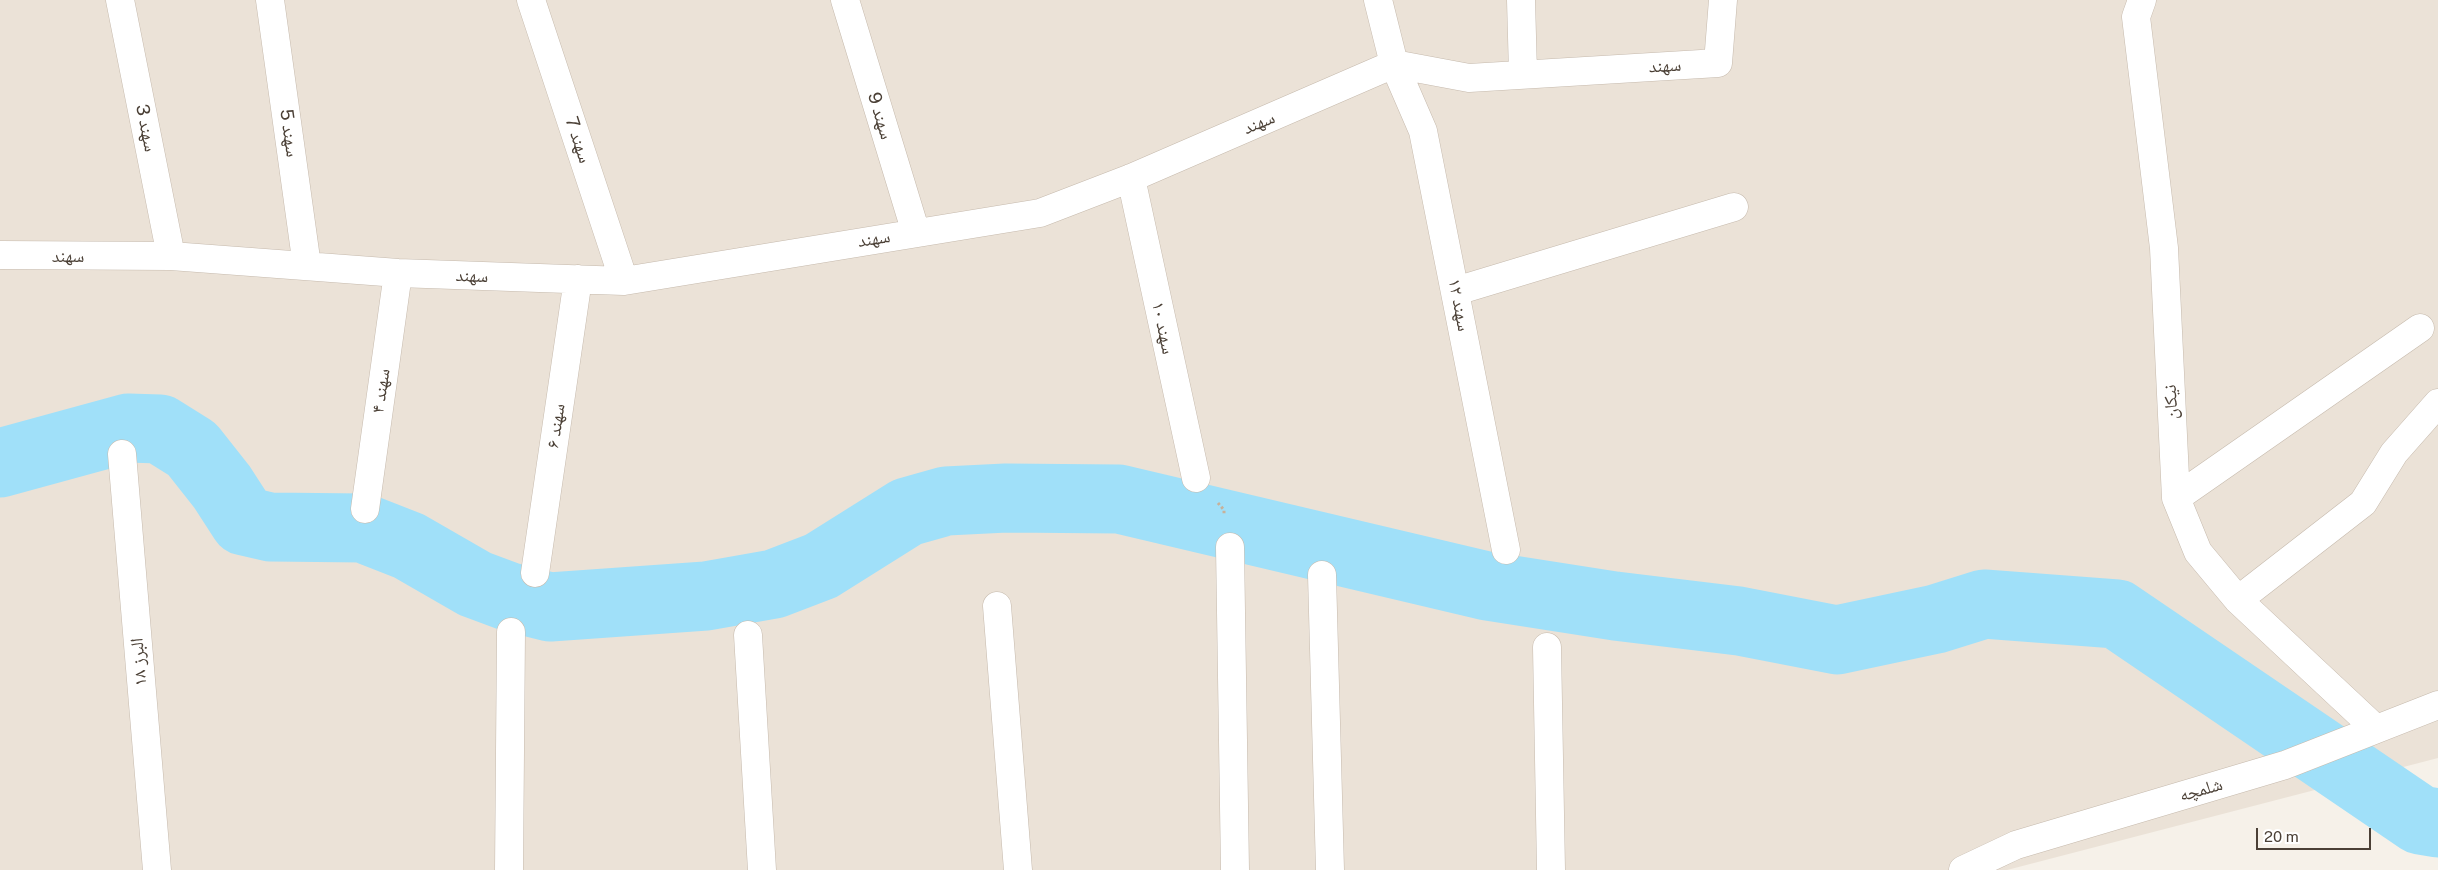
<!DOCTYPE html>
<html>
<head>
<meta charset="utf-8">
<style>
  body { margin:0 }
  #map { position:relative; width:2438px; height:870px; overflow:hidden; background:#f6f1e9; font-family:"Public Sans",sans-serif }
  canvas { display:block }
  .scale { position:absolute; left:2256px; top:828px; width:115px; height:22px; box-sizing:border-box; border:2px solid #4b4036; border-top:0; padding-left:6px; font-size:15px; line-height:18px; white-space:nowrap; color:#4b4036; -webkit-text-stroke:4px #fff; paint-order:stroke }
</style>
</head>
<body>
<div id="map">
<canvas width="2438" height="870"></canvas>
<div class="scale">20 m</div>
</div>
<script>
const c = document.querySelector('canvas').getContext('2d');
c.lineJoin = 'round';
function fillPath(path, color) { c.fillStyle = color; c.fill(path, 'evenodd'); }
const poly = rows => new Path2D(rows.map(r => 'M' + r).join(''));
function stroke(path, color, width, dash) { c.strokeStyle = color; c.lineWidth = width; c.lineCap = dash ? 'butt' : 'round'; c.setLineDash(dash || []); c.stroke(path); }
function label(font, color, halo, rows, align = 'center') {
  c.font = font + ' "Public Sans","Noto Naskh Arabic",sans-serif'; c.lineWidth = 4; c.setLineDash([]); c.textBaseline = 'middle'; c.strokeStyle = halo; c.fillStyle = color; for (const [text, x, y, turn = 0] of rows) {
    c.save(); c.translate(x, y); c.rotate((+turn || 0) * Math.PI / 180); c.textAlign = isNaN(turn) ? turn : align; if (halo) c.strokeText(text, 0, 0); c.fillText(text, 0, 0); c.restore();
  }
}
fillPath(poly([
  [0,0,2438,0,2438,758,2007,870,0,870]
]), '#ebe2d7');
stroke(poly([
  [0,463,128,428,160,429,192,449,222,487,244,521,270,527,363,528,409,546,475,584,510,597,550,607,706,596,774,584,821,566,907,512,946,501,1006,498,1119,499,1487,586,1615,606,1739,621,1837,640,1936,619,1984,604,2117,614,2420,820,2438,823]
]), '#a0e0f9', 69);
const minor = poly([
  [120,0,171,256],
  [270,0,307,266],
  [531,0,624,281],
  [845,0,916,233],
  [1378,0,1394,64,1423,131,1506,550],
  [1521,0,1523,73],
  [2142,0,2136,17,2164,248,2176,498,2198,552,2238,600,2376,729],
  [1131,178,1196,478],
  [0,255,171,256,398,273,624,281,1040,213,1131,178,1394,64,1469,78,1718,63,1723,0],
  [1456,291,1734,207],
  [122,454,157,870],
  [2176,498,2420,328],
  [365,509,398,273],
  [1230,547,1235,870],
  [535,573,578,279],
  [1322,575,1330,870],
  [2238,600,2363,503,2394,453,2438,403],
  [997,606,1018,870],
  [748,635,762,870],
  [1547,647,1551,870],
  [509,870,511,632],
  [1963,870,2016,845,2285,765,2438,705]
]);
stroke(minor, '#c6baad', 29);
stroke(poly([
  [1218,503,1224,510,1224,515]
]), '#c7b19a', 3, [2.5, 2.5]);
stroke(minor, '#fff', 28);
label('18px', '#4b4036', '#fff', [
  ["سهند",1665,66,-3],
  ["سهند 9",880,116,73],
  ["سهند",1259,123,-23],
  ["سهند 3",146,128,79],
  ["سهند 5",289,133,82],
  ["سهند 7",578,140,72],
  ["سهند",874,239,-9],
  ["سهند",68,256],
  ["سهند",472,276,2],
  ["سهند ۱۲",1459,305,79],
  ["سهند ۱۰",1163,328,78],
  ["سهند ۴",381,391,-82],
  ["نیکان",2171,402,-93],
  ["سهند ۶",556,426,-82],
  ["البرز ۱۸",139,662,-95],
  ["شلمچه",2201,790,-16]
]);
</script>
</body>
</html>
